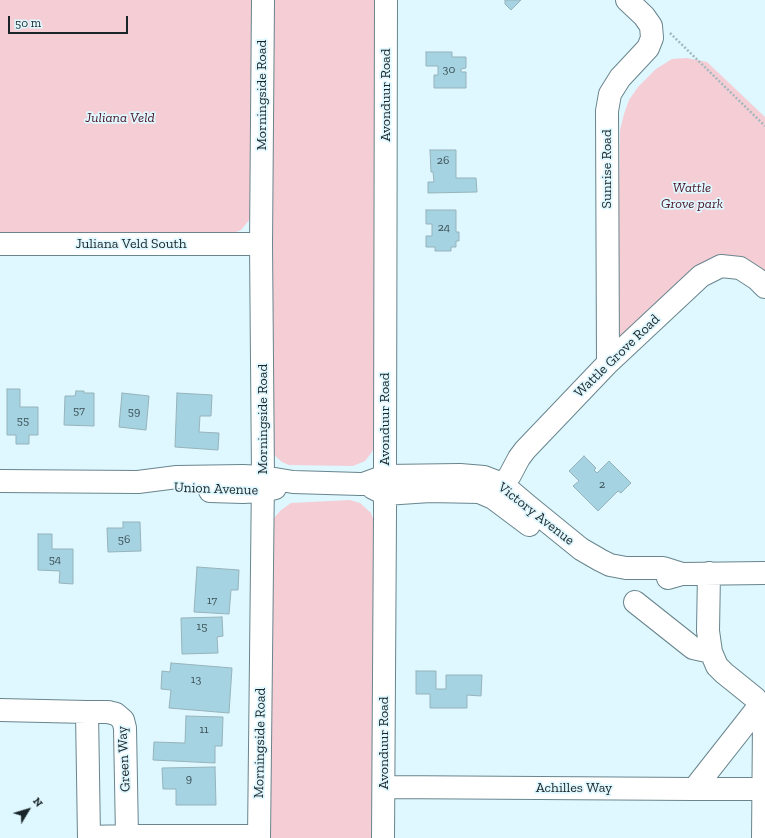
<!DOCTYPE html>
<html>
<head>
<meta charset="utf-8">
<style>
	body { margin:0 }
	#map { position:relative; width:765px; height:838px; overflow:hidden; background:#dff7fe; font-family:"Zilla Slab",serif }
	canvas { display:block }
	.north { position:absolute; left:8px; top:790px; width:40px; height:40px; -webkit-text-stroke:3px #dff7fe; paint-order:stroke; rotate:52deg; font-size:11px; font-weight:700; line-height:16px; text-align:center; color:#192528 }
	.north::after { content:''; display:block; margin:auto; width:14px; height:18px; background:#192528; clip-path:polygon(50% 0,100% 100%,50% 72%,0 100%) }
	.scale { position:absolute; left:8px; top:16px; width:120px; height:18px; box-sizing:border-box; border:2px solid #192528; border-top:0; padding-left:5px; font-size:12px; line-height:14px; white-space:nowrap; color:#192528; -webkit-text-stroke:3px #dff7fe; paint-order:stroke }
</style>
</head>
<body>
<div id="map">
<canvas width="765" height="838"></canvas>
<div class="north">N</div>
<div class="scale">50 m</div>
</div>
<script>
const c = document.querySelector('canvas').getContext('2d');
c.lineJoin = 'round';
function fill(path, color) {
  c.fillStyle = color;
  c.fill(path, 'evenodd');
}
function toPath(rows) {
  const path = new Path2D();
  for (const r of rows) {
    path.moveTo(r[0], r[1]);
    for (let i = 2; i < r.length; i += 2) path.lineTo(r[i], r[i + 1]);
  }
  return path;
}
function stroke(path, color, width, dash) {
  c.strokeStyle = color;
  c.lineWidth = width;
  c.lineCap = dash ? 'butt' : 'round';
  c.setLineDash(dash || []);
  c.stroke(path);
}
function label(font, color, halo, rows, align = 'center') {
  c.font = font + ' "Zilla Slab",serif';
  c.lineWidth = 3.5;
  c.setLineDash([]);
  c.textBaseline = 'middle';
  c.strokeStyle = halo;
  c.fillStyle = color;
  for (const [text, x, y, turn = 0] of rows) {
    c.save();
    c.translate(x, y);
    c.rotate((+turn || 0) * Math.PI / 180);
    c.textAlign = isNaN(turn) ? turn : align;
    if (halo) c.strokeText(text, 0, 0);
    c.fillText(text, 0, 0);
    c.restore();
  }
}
const green = toPath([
	[0,0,254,0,250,219,241,230,227,236,0,237],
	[271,0,379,0,377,440,372,452,365,461,353,466,289,465,282,462,273,454,269,442],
	[687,58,707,62,765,117,765,276,731,261,623,339,619,335,617,330,620,130,624,114,629,100,638,87,656,69,672,59],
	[350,500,360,503,371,513,376,527,378,838,268,838,269,532,274,518,281,510,291,503]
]);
const building = toPath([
	[505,0,521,0,511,10,505,4,505,0],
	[426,52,452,52,452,57,466,57,466,68,461,69,461,72,466,72,466,88,434,88,434,75,438,75,438,66,426,66,426,52],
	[430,150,456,150,456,178,476,178,477,192,428,193,428,182,434,182,433,172,431,172,430,150],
	[426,210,456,210,456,232,459,232,459,241,456,241,456,247,451,247,451,251,435,251,435,247,426,247,426,236,432,236,432,224,426,224,426,210],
	[7,389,20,389,20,407,38,407,38,435,29,435,29,444,16,444,16,435,7,435,7,389],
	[76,391,84,391,84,393,94,393,94,426,64,425,65,396,75,396,76,391],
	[122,393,149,396,146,430,119,427,122,393],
	[177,393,212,395,211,416,200,416,199,432,219,433,218,450,175,447,177,393],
	[584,456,596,468,594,470,597,473,609,461,631,483,621,493,618,491,598,511,573,486,579,481,569,471,584,456],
	[123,522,140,522,141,551,108,552,107,528,123,528,123,522],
	[38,534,52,534,52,549,73,549,73,584,59,583,60,571,38,570,38,534],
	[197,567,239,570,238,590,231,590,229,614,194,612,197,567],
	[222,617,223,636,217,637,218,653,182,654,181,618,222,617],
	[171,663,232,668,229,713,169,708,171,690,161,689,162,671,170,672,171,663],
	[416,671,436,671,436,689,446,689,446,675,482,675,481,696,467,695,467,708,430,708,430,694,416,694,416,671],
	[186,716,223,717,222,746,215,746,215,763,153,760,154,742,185,743,186,716],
	[215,767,216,805,176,805,176,789,163,789,162,768,215,767]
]);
const path = toPath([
	[670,33,765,126]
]);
const minor = toPath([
	[0,244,261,244],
	[608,363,607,111,610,94,620,78,648,48,652,38,651,26,644,16,627,0],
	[0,481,138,482,177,477,243,476,263,477,293,482,360,484,363,484,385,476,460,475,484,477,502,484,528,506,581,549,600,560,610,565,626,568,663,568,682,574],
	[373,488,385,494,430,491,479,492,493,498,529,525],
	[210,491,243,492,263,491,275,488],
	[494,497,510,475,519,458,525,450,608,363,701,276,721,266,740,268,757,279,765,287],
	[709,573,708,631,711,652,717,666,724,673,755,698,760,705,763,714,764,722,763,838],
	[668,578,682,574,765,573],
	[635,602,693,648,711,652],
	[0,710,87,712,89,838],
	[87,712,108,712,116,714,123,720,125,728,127,836],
	[384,787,694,789,765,789],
	[694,789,760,705,765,709],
	[89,837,127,836,259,836],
	[259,838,263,477,261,244,263,0],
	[383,838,385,515,385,459,386,0]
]);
const numberNames = [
	["30",449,70],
	["26",443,161],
	["24",444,228],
	["57",79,411],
	["59",134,412],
	["55",23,421],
	["2",602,485],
	["56",124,540],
	["54",55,560],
	["17",212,601],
	["15",202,627],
	["13",196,680],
	["11",204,730],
	["9",189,779]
];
const streetNames = [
	["Morningside Road",262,95,-90],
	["Avonduur Road",386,95,-90],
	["Sunrise Road",607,169,-90],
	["Juliana Veld South",131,244],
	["Wattle Grove Road",617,356,-44],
	["Morningside Road",263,419,-90],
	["Avonduur Road",385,419,-90],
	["Union Avenue",216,489,2],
	["Victory Avenue",536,514,38],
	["Morningside Road",260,743,-89],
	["Avonduur Road",384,743,-90],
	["Green Way",124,759,-93],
	["Achilles Way",574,788]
];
const parkNames = [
	["Juliana Veld",120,118],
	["Wattle",692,188],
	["Grove park",692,204]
];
fill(green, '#f4cdd5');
fill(building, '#a5d3e1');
stroke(building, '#96b3bb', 1);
stroke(minor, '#69858d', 24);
stroke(path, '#a3b8bd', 2.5, [2, 2]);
stroke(minor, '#fff', 22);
label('12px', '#3c5056', null, numberNames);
label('14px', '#192528', '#dff7fe', streetNames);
label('italic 14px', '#4b1626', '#dff7fe', parkNames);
</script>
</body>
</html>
